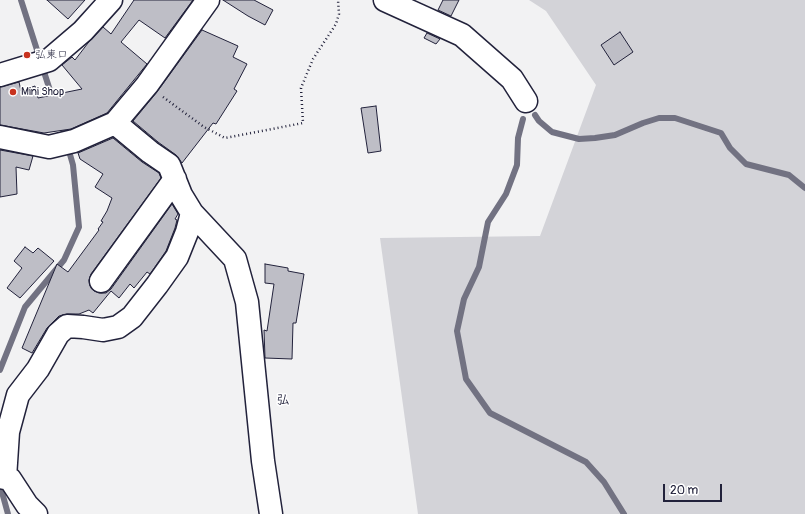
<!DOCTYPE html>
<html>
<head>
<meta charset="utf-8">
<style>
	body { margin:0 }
	#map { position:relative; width:805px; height:514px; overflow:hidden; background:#f2f2f3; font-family:Pangolin,sans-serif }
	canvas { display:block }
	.scale { position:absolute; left:663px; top:484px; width:59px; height:18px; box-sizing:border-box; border:2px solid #22223b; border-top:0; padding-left:5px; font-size:12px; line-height:14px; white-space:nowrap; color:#22223b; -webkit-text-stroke:3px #fff; paint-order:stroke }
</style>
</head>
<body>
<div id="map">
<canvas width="805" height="514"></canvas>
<div class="scale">20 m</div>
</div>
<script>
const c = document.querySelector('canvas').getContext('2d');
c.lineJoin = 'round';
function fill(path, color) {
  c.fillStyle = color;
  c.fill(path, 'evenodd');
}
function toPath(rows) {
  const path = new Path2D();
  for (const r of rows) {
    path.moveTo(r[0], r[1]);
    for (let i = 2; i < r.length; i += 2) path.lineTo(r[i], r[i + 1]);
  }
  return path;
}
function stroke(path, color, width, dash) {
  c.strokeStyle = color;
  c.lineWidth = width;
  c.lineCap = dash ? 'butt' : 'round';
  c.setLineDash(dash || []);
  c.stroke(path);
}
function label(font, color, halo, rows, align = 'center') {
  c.font = font + ' Pangolin,"Klee One",sans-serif';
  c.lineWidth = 3;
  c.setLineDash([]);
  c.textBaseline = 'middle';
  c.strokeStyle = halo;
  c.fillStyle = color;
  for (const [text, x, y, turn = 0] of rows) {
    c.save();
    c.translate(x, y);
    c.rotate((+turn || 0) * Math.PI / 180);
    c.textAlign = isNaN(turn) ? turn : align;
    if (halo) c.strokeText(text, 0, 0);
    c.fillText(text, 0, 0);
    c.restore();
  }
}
const green = toPath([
	[529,0,805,0,805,514,418,514,380,238,540,236,596,85,546,11]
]);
const stream = toPath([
	[21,0,54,103],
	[535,115,539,121,552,132,579,139,595,138,615,135,643,123,659,118,675,118,721,133,730,148,746,164,789,175,805,188],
	[523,119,518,138,517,165,506,194,488,222,479,267,464,299,457,331,466,379,490,413,586,462,604,482,624,514],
	[0,370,25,307,64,260,79,227,73,165,61,123],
	[0,485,8,514]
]);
const building = toPath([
	[47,0,85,0,68,19,47,0],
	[134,0,193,0,165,38,139,20,121,42,147,64,107,113,71,129,44,133,0,125,0,87,19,82,21,91,35,86,38,98,82,89,62,65,72,57,75,60,88,43,103,27,111,34,134,0],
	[223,0,254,0,273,10,265,25,248,16,223,0],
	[443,0,459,0,451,16,438,10,443,0],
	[202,30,238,46,233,57,247,64,234,89,237,91,216,124,213,123,182,163,176,155,158,142,133,121,157,92,202,30],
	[620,32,633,52,614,65,601,45,620,32],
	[427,33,440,39,436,44,424,38,427,33],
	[376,106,381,151,368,153,361,108,376,106],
	[113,138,142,162,159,173,161,178,91,274,89,280,90,286,94,291,99,293,106,293,111,289,172,204,178,214,175,219,177,220,175,228,166,251,150,274,147,272,134,288,130,284,119,298,111,291,93,313,89,310,79,314,67,314,59,316,47,328,32,353,22,348,57,264,68,272,99,230,98,229,103,222,101,221,107,211,112,198,95,187,103,174,80,159,78,153,113,138],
	[0,150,33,156,29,170,16,167,17,194,0,197,0,150],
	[25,247,33,253,38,248,54,261,20,298,7,288,22,268,14,261,25,247],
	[265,264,288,268,288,271,304,274,296,323,293,323,292,359,265,358,264,330,267,331,274,284,265,283,265,264]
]);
const path = toPath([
	[163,97,204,127,225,138,303,123,301,88,313,59,336,24,339,14,338,0]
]);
const minor = toPath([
	[385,0,462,35,512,79,526,101],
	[115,123,147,85,208,0],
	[0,137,49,147,74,141,115,123,150,152,169,165,181,195,192,213,235,259,247,302,263,461,271,514],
	[101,281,175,179],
	[0,477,10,479,27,505,36,514],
	[5,478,8,432,18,395,38,369,58,334,67,326,83,327,103,330,118,327,132,317,157,285,177,257,187,232,192,213]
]);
const major = toPath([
	[0,75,49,60,83,31,111,0]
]);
const markers = [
	[27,55,4,"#c8321e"],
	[13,92,4,"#c8321e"]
];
const poiNames = [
	["弘東口",35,55],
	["Mini Shop",21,92]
];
const quarterNames = [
	["弘",283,401]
];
fill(green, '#d3d3d8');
stroke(stream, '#727282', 6);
fill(building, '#bebec6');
stroke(building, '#22223b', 1);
stroke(minor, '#22223b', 25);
stroke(major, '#22223b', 25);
stroke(path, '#22223b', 2.5, [1, 3]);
stroke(minor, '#fff', 22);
stroke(major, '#fff', 22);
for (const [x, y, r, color] of markers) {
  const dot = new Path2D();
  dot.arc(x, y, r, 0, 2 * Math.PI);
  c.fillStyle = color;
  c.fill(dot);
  stroke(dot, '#fff', 1.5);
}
label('11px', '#22223b', '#fff', poiNames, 'left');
label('bold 13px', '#22223b', '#fff', quarterNames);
</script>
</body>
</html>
